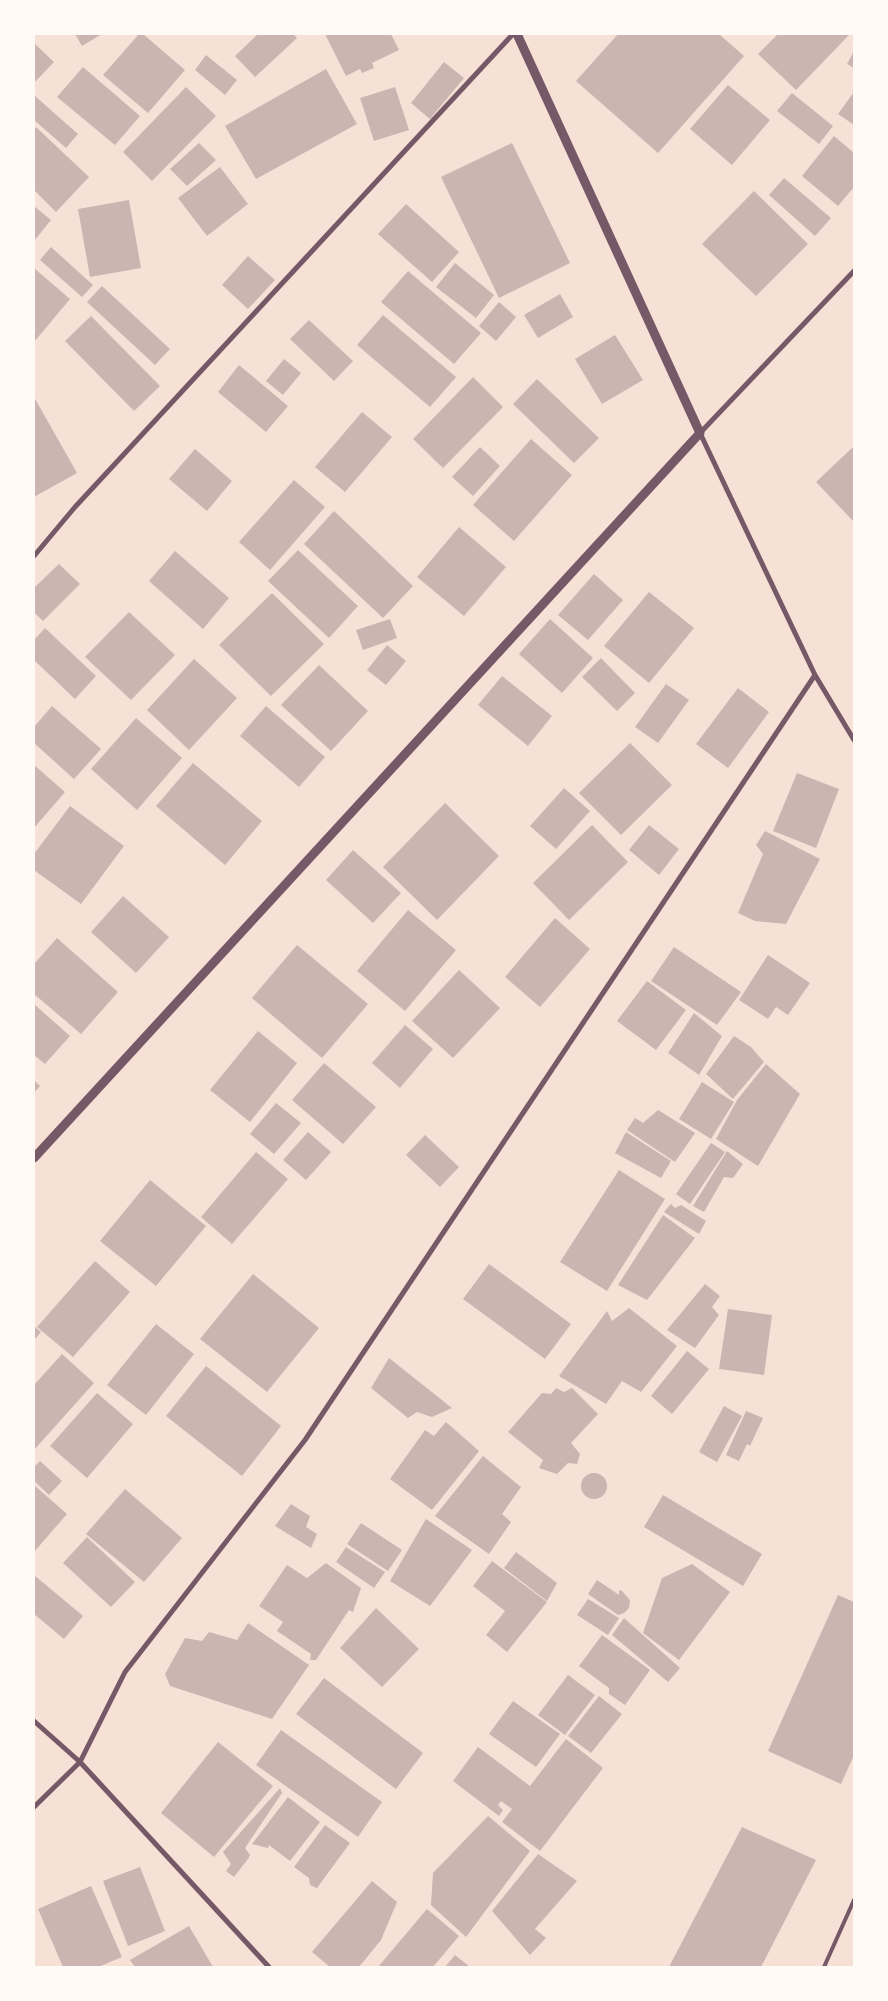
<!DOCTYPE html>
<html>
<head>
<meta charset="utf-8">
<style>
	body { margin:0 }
	#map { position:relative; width:888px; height:2001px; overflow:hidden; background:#f7e1d7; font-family:Roboto,sans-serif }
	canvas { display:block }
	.frame { position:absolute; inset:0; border:35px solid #fffaf5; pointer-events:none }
</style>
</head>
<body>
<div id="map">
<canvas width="888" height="2001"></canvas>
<div class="frame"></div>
</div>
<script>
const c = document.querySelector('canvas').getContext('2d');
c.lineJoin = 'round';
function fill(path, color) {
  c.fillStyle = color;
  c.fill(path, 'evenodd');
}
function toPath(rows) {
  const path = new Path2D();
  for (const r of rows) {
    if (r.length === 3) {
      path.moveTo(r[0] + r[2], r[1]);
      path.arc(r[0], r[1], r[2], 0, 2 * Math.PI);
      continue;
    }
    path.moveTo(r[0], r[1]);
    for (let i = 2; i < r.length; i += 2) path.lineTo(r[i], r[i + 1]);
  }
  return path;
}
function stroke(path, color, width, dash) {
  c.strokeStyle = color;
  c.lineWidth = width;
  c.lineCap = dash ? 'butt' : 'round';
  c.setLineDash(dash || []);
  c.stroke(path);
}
const building = toPath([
	[75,34,102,34,82,46],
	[139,34,143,34,185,70,148,113,103,75],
	[258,34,293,34,297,38,255,77,235,56],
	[325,34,391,34,399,50,372,63,374,68,362,73,360,69,346,76],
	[618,34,719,34,744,56,658,153,576,81],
	[778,34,850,34,796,90,758,54],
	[34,43,54,62,34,83],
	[854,51,854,68,847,64],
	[206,55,237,80,225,95,195,70],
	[444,62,464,78,430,119,411,103],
	[83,67,140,116,115,145,57,97],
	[326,69,357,124,256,179,225,126],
	[728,85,770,120,732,165,690,129],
	[186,87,216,116,152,181,123,152],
	[395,87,409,130,374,141,360,98],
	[854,92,854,125,838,114],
	[792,93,833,126,819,144,777,111],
	[35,96,78,134,66,148,34,120],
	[36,127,89,177,56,212,34,190,34,130],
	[834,136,854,153,854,187,838,206,802,176],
	[199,143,216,160,187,186,170,169],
	[512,143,570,263,499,298,441,177],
	[220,167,248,204,207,236,178,198],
	[784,178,831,218,815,236,769,195],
	[754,191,808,244,756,296,702,244],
	[129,200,141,268,90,277,78,209],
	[406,204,459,252,432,282,378,234],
	[34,206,51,220,34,241],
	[51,247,93,285,82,297,40,260],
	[248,256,275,280,248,309,222,285],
	[455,263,494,295,476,318,436,287],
	[34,268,70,299,34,342],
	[408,271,481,333,454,364,381,302],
	[102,286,170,349,155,365,87,302],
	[560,294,573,317,538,338,524,315],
	[499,302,516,317,496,341,479,326],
	[383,315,456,377,430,407,357,345],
	[91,316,160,386,134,411,65,341],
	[309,320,353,361,334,381,290,339],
	[615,335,643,380,602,404,575,359],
	[284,359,301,373,283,395,266,381],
	[239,365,288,406,266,432,218,392],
	[473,377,503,407,443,468,413,439],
	[537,379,599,438,574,463,513,404],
	[34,397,77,473,34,497],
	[362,412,392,437,345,492,315,467],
	[531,439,572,475,514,541,473,505],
	[480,447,500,466,473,496,452,477],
	[853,447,854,449,854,522,816,482],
	[195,449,232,481,207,511,169,479],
	[294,480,325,507,270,570,239,542],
	[334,511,413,586,383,618,304,544],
	[459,527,506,567,464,616,417,577],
	[298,550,358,606,329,638,268,581],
	[175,551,229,598,203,629,149,581],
	[59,564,80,584,43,621,34,612,34,588],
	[594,574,623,600,588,640,558,615],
	[649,592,694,628,649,683,604,646],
	[272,593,324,644,271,696,219,645],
	[129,612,175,655,131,700,85,657],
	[390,619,397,638,363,650,356,630],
	[550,619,593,658,562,693,519,654],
	[45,628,96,676,75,699,34,660,34,640],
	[387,645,406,661,386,685,367,670],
	[601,658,635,693,617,711,582,677],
	[194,659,237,698,189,750,147,710],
	[319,665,368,711,331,751,281,705],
	[502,676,552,716,528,746,478,705],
	[666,684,689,700,658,743,635,727],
	[738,688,769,712,728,768,696,744],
	[52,706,101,749,74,779,34,743,34,727],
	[266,706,325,757,299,787,240,736],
	[136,718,182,758,137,810,91,769],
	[630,743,672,785,621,835,579,793],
	[193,763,262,821,225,865,156,806],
	[34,765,65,792,34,828],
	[797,773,839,789,816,848,773,831],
	[564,788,590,811,556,849,530,826],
	[445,803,499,856,437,920,383,867],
	[70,806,124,846,81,904,34,870,34,854],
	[592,825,628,862,569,920,533,883],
	[649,825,679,849,659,875,629,850],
	[765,831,820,859,786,924,755,921,738,913,763,854,756,845],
	[353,850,401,893,373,923,326,880],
	[123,896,169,937,136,973,91,932],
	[408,910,456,950,405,1011,357,971],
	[555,918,590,949,540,1007,505,977],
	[57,938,118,992,81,1034,34,994,34,964],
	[297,945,368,1004,322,1058,252,998],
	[674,947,741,992,717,1025,651,981],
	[768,955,810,983,788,1015,776,1007,768,1019,739,1000],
	[459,970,500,1008,453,1058,412,1021],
	[647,981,686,1010,656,1050,617,1021],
	[34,1004,70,1036,45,1064,34,1055],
	[694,1013,722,1036,699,1075,668,1053],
	[405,1025,433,1049,400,1088,372,1063],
	[258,1031,297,1063,250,1122,210,1090],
	[734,1036,751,1047,764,1062,733,1099,706,1074],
	[324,1063,376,1107,343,1144,292,1100],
	[766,1064,800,1094,758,1166,716,1139,737,1100],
	[34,1080,40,1086,34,1093],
	[702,1082,734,1102,711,1139,679,1119],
	[276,1103,301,1123,274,1154,250,1134],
	[658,1110,695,1133,675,1162,627,1130,635,1118,643,1123],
	[308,1132,331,1152,306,1180,283,1160],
	[626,1132,671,1161,661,1178,615,1153],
	[425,1135,459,1167,440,1187,406,1155],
	[711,1143,725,1152,690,1204,676,1194],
	[727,1151,743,1164,733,1178,724,1177,704,1212,693,1206],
	[256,1152,288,1179,232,1244,201,1217],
	[619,1170,665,1199,607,1291,560,1262],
	[150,1180,206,1226,156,1286,100,1241],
	[671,1204,675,1208,681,1205,706,1221,699,1234,664,1212],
	[663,1215,695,1238,647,1300,618,1285],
	[95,1261,130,1292,73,1357,37,1327],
	[489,1264,571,1324,545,1359,463,1299],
	[253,1274,319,1328,267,1392,200,1339],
	[705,1284,720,1296,712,1307,719,1315,695,1348,667,1330],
	[629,1308,677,1346,641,1392,622,1381,606,1404,559,1376,607,1311,612,1321],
	[728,1309,772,1315,764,1375,719,1369],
	[156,1324,194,1354,146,1415,107,1385],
	[34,1326,41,1332,34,1340],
	[687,1351,709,1369,672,1414,651,1396],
	[62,1354,94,1383,34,1450,34,1385],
	[389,1358,452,1408,432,1417,417,1412,408,1418,371,1388],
	[206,1366,281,1426,242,1476,166,1416],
	[556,1388,564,1392,572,1388,598,1414,571,1443,580,1454,577,1464,568,1463,557,1474,539,1468,543,1460,508,1432,542,1393,551,1394],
	[97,1393,133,1424,87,1478,50,1446],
	[724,1406,742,1416,717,1462,699,1452],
	[746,1411,763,1418,750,1446,747,1444,739,1461,726,1455],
	[446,1422,479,1451,432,1510,390,1479,425,1430,434,1436],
	[483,1456,521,1487,502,1514,511,1522,489,1554,435,1516],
	[40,1461,62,1481,49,1495,34,1481,34,1467],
	[594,1486,13],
	[34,1485,67,1514,34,1552],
	[125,1489,182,1538,144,1582,86,1534],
	[663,1495,762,1554,743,1586,644,1527],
	[291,1504,310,1516,306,1527,317,1534,311,1548,275,1526],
	[426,1519,472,1550,430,1606,390,1581],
	[361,1523,402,1550,388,1571,347,1544],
	[87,1537,135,1582,111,1607,63,1563],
	[346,1547,385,1572,374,1588,336,1562],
	[516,1552,557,1583,547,1601,504,1568],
	[492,1561,547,1602,507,1652,486,1635,505,1611,473,1586],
	[326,1563,361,1588,353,1612,349,1610,316,1660,310,1660,311,1654,277,1631,283,1622,259,1606,287,1565,307,1578],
	[692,1564,730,1592,679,1660,643,1633,662,1578],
	[34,1575,83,1616,64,1639,34,1614],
	[597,1580,619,1595,619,1590,622,1591,630,1600,629,1608,624,1613,618,1615,588,1594],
	[838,1595,854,1602,854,1755,841,1784,768,1751],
	[588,1599,619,1618,608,1635,577,1615],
	[376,1608,419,1649,382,1687,340,1648],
	[624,1618,680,1668,668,1682,612,1635],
	[248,1623,309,1665,272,1719,170,1686,165,1674,185,1638,202,1641,209,1632,237,1640],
	[602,1635,650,1670,625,1705,609,1694,609,1688,579,1666],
	[568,1675,595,1695,565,1735,538,1715],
	[324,1678,423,1753,396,1789,296,1714],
	[599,1696,622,1714,591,1753,568,1736],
	[513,1701,560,1734,536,1767,489,1734],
	[281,1730,382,1802,358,1837,256,1765],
	[566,1739,603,1768,540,1851,502,1822,512,1809,501,1801,498,1805,503,1810,499,1816,453,1781,478,1747,530,1786],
	[218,1742,273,1786,214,1857,161,1813],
	[280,1788,282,1793,245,1848,250,1855,248,1859,234,1877,226,1871,231,1864,223,1852],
	[288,1797,320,1822,290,1861,269,1845,268,1848,252,1844],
	[488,1816,530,1851,466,1937,431,1905,433,1873],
	[325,1825,350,1843,317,1888,310,1885,309,1878,294,1867],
	[742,1827,816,1860,761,1967,669,1967],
	[538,1854,577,1881,535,1929,546,1938,530,1955,492,1911],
	[140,1867,165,1931,128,1946,103,1881],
	[372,1881,397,1902,381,1940,359,1967,330,1967,312,1952],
	[91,1886,122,1957,98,1967,63,1967,38,1909],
	[427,1909,459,1936,433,1967,378,1967],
	[189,1926,213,1967,135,1967,130,1960],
	[455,1955,470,1967,445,1967]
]);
const service = toPath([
	[824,1967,854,1900]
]);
const minor = toPath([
	[854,271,700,433,815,675,854,740],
	[34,556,75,507,513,34],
	[34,1721,80,1762,269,1967],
	[34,1807,80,1762,125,1672,305,1440,815,675]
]);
const tertiary = toPath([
	[34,1158,700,433,517,34]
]);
fill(building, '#ccb4b1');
stroke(service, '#755966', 4);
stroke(minor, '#755966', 5);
stroke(tertiary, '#755966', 9);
</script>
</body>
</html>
